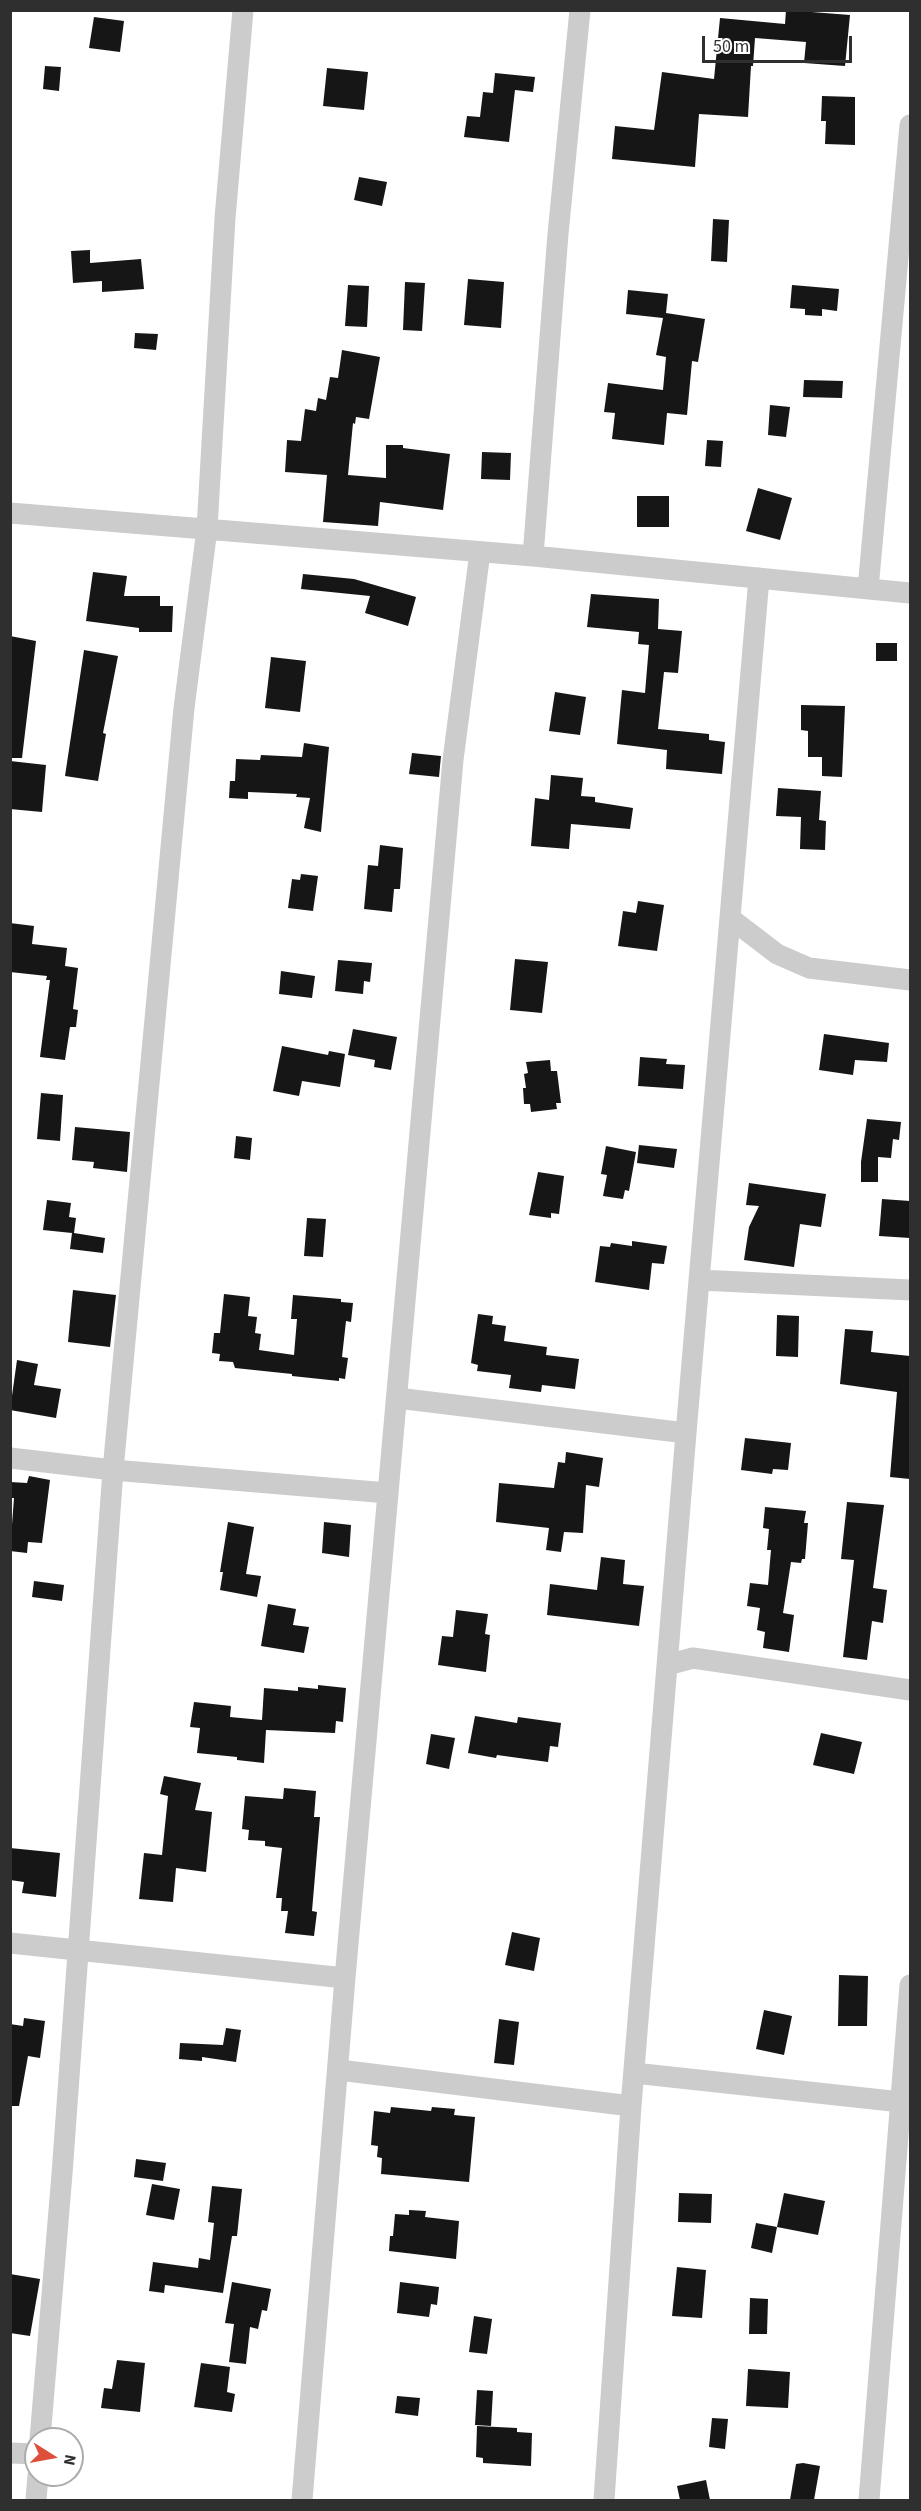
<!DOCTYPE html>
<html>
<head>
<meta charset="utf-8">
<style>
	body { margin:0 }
	#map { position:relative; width:921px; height:2511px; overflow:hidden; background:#fff; font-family:"Source Sans 3",sans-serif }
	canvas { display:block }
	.frame { position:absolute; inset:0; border:12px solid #2f2f2f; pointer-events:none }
	.north { position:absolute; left:24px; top:2427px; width:60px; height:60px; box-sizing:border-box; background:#fff; border:2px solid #acacac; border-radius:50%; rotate:101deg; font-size:16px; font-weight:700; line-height:24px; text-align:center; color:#2f2f2f }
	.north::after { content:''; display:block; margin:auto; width:21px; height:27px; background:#dd4e3b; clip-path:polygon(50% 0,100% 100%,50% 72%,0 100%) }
	.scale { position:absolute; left:702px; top:36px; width:150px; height:27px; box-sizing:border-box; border:3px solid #2f2f2f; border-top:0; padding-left:8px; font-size:18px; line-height:21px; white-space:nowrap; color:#2f2f2f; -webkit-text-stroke:4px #fff; paint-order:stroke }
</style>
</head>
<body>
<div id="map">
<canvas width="921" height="2511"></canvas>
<div class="frame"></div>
<div class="north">N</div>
<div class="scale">50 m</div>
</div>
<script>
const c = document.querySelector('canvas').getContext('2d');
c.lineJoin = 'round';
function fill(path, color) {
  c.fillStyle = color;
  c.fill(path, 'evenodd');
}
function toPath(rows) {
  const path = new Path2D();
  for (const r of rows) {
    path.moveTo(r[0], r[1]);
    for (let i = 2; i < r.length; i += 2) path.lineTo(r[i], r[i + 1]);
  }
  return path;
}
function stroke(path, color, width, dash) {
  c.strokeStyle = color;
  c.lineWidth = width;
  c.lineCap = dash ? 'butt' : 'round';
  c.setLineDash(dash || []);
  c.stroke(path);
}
const building = toPath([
	[786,10,850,15,845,66,804,63,806,42,755,38,753,66,751,66,748,117,699,114,695,167,612,159,615,126,654,130,662,72,714,79,720,18,785,24],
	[94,17,124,21,120,52,89,48],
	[45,66,61,67,59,91,43,89],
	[327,68,368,72,364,110,323,106],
	[495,73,535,77,533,92,515,90,509,142,464,137,467,116,480,117,483,92,493,93],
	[822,96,855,97,855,145,825,144,826,121,821,121],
	[359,177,387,182,382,206,354,200],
	[713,219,729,220,727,262,711,261],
	[90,250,90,263,141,259,144,289,102,292,102,281,73,283,71,251],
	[468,279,504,282,501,328,464,325],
	[405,282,425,283,422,331,403,330],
	[348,285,369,286,367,327,345,326],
	[792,285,839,289,837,311,822,309,822,316,805,315,805,309,790,308],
	[628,290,668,294,666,313,705,319,698,362,692,361,687,415,667,413,664,445,612,439,615,413,604,412,608,383,663,390,666,357,656,355,663,318,626,314],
	[135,333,158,334,156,350,134,348],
	[342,350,380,357,369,419,356,417,355,424,353,423,348,475,386,478,386,445,403,445,403,448,450,454,443,510,380,502,378,526,323,522,327,475,285,472,287,440,301,441,305,409,316,411,318,398,326,400,330,377,338,378],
	[804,380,843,381,842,398,803,397],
	[770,405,790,407,786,437,768,435],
	[707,440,723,441,721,467,705,466],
	[482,452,511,453,510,480,481,479],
	[758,488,792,498,780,540,746,531],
	[637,496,669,496,669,527,637,527],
	[93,572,127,576,124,596,160,596,160,606,173,606,172,632,139,632,139,628,86,621],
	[303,574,354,579,416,597,408,626,365,613,370,596,301,589],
	[591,594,659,599,658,629,682,631,678,673,664,672,658,729,709,734,709,740,725,742,722,774,666,769,667,750,617,744,622,690,645,693,649,645,638,644,639,632,587,627],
	[10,636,36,641,22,758,10,758],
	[876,643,897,643,897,661,876,661],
	[84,650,118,656,103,733,106,734,98,781,65,776],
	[271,657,306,661,300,712,265,708],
	[555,692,586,697,580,735,549,731],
	[801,705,845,706,842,777,822,776,822,757,808,757,808,731,801,730],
	[304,743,329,747,321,832,304,828,310,798,296,797,297,794,248,792,248,799,229,798,230,781,235,781,236,759,260,760,261,755,302,757],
	[412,753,441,756,439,777,409,774],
	[10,761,46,765,42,812,10,809],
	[551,775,583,778,581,796,595,797,595,802,633,808,630,829,571,824,569,849,531,846,535,798,549,800],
	[778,788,821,791,819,820,826,821,825,850,800,849,801,817,776,816],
	[380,845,403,848,400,889,394,889,392,912,364,909,368,865,378,866],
	[301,874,318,876,313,911,288,908,292,879,300,880],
	[638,901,664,905,657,951,618,946,623,911,636,913],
	[10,923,34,926,32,944,67,948,65,966,78,968,73,1009,78,1010,76,1027,70,1027,65,1060,40,1057,50,980,46,980,47,976,10,972],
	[515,959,548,962,542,1013,510,1010],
	[338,960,372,963,370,982,364,981,363,994,335,991],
	[281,971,315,976,312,998,279,994],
	[353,1029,397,1037,391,1070,374,1067,375,1060,348,1055],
	[824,1034,889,1043,887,1062,855,1060,853,1075,819,1070],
	[282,1046,328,1055,329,1051,345,1054,340,1087,302,1081,299,1096,273,1091],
	[640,1057,667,1059,666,1064,685,1065,683,1089,638,1086],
	[550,1060,551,1071,557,1071,561,1103,556,1103,557,1109,531,1112,530,1104,524,1104,523,1088,526,1088,524,1074,528,1073,526,1062],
	[41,1093,63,1095,60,1141,37,1139],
	[867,1119,901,1122,899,1140,893,1139,891,1158,878,1157,878,1182,861,1182,861,1162],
	[75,1127,130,1132,127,1172,93,1168,94,1162,72,1160],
	[236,1136,252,1138,250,1160,234,1158],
	[639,1145,677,1149,674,1168,637,1163],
	[606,1146,636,1152,629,1191,625,1190,623,1199,603,1196,607,1175,601,1174],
	[538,1172,564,1176,559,1214,551,1213,551,1218,529,1215],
	[749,1183,826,1194,821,1227,800,1224,794,1267,744,1260,749,1227,759,1206,746,1205],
	[882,1199,910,1201,910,1238,879,1236],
	[47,1200,71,1203,69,1217,76,1218,74,1233,105,1238,103,1253,70,1249,72,1233,43,1230],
	[307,1218,326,1219,323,1257,304,1256],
	[632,1241,667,1246,664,1264,652,1263,649,1290,595,1282,600,1246,610,1247,611,1243,632,1246],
	[73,1290,116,1295,110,1347,68,1342],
	[224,1294,250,1297,248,1316,257,1317,255,1333,261,1334,259,1350,294,1355,297,1319,291,1319,293,1295,341,1299,341,1302,353,1303,351,1322,346,1321,342,1357,348,1358,345,1379,339,1378,339,1381,292,1376,292,1374,235,1368,233,1362,219,1361,220,1354,212,1353,214,1333,220,1333],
	[478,1314,493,1316,492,1324,506,1326,504,1341,547,1347,546,1355,579,1359,575,1389,542,1385,541,1392,509,1388,511,1375,477,1371,478,1365,471,1363],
	[777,1315,799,1316,798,1357,776,1356],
	[845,1329,873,1331,871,1352,910,1356,910,1479,890,1477,897,1392,840,1384],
	[17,1360,38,1364,34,1385,61,1389,56,1418,10,1410],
	[745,1438,791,1443,788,1470,773,1469,772,1474,741,1470],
	[566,1452,603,1458,599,1487,586,1485,583,1533,564,1532,561,1552,546,1550,549,1528,496,1522,499,1483,554,1488,558,1462,565,1463],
	[29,1476,50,1480,42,1543,28,1542,27,1553,10,1551,14,1498,10,1498,10,1482,27,1483],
	[847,1502,884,1505,873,1588,887,1590,883,1623,872,1621,867,1660,843,1657,854,1560,841,1559],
	[765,1507,806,1511,804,1523,808,1523,805,1559,802,1559,801,1563,791,1562,783,1613,794,1615,789,1652,763,1648,765,1632,757,1630,760,1608,747,1606,750,1583,768,1585,771,1550,767,1550,769,1529,763,1528],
	[228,1522,254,1527,246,1574,261,1576,257,1597,220,1590,223,1572,220,1572],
	[324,1522,351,1525,349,1557,322,1553],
	[601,1557,625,1560,623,1584,644,1586,639,1626,547,1615,550,1584,597,1590],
	[34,1581,64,1585,62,1601,32,1597],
	[268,1604,296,1609,293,1625,309,1627,304,1653,261,1646],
	[456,1610,488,1614,485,1634,490,1635,486,1672,438,1665,442,1636,453,1637],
	[318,1685,346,1688,343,1722,336,1721,335,1733,266,1730,264,1763,237,1760,237,1757,197,1753,200,1728,190,1727,194,1702,231,1706,230,1717,262,1720,264,1688,298,1691,298,1687,318,1689],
	[475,1716,517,1723,518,1717,561,1723,558,1747,550,1746,548,1762,497,1755,496,1758,468,1753],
	[821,1733,862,1742,854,1774,813,1765],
	[431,1734,455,1738,449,1769,426,1764],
	[164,1776,201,1783,195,1810,212,1812,206,1872,176,1868,173,1902,139,1899,144,1853,162,1855,168,1796,160,1794],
	[284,1788,316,1791,314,1817,320,1817,312,1911,317,1912,314,1936,285,1933,288,1911,281,1911,282,1898,276,1898,282,1848,265,1846,265,1841,248,1840,249,1830,242,1829,245,1796,283,1799],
	[10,1848,60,1853,56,1897,22,1893,24,1882,10,1880],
	[512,1932,540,1938,534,1971,505,1965],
	[839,1975,868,1976,867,2026,838,2026],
	[764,2010,792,2016,784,2055,756,2049],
	[24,2018,45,2021,40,2058,28,2056,19,2106,10,2106,10,2024,23,2026],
	[499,2019,519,2022,514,2065,494,2063],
	[226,2028,241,2030,236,2062,202,2057,202,2061,179,2059,180,2043,223,2045],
	[391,2107,431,2111,432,2107,455,2109,454,2115,475,2117,469,2182,381,2174,382,2158,377,2157,378,2146,371,2145,374,2111,390,2113],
	[136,2159,166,2163,163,2181,134,2177],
	[152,2184,180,2189,174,2220,146,2215],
	[212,2186,242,2189,237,2236,232,2236,223,2293,165,2285,164,2293,149,2291,153,2262,198,2268,199,2258,210,2260,214,2223,208,2222],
	[679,2193,712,2194,711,2223,678,2222],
	[784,2193,825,2201,818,2235,777,2227],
	[409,2210,426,2211,425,2217,459,2221,456,2259,389,2251,390,2236,393,2236,395,2214,409,2215],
	[756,2223,777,2227,772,2253,751,2248],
	[677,2267,706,2270,702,2318,672,2316],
	[10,2274,40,2279,30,2336,10,2333],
	[232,2282,271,2289,267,2311,262,2310,258,2329,250,2327,246,2364,229,2362,234,2324,225,2323],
	[400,2282,439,2287,437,2305,431,2304,429,2317,397,2313],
	[750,2298,768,2299,767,2334,749,2334],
	[474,2316,492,2319,487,2354,469,2352],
	[117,2360,145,2363,140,2412,101,2408,104,2388,112,2389],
	[201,2363,230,2367,227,2392,235,2394,232,2412,194,2407],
	[748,2369,790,2372,788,2408,746,2406],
	[477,2390,493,2391,491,2426,475,2425],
	[397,2396,420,2398,418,2416,395,2413],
	[712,2418,728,2419,725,2449,709,2447],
	[477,2426,517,2428,517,2432,532,2433,531,2466,483,2463,483,2458,476,2457],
	[803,2463,820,2466,814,2500,790,2500,796,2464],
	[706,2480,710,2500,680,2500,677,2486]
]);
const minor = toPath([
	[10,513,533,556,910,593],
	[533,556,558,234,580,10],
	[868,589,910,125],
	[730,918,777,954,809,968,910,980],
	[699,1280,910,1290],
	[397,1398,686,1433],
	[10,1458,113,1470,388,1493],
	[667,1665,693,1658,910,1690],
	[10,1943,345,1978],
	[339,2070,631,2106],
	[634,2073,910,2103],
	[40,2439,62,2174,113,1470,184,708,207,529,225,218,243,10],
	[10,2453,36,2454],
	[36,2500,38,2475],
	[302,2500,345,1978,453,760,480,552],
	[604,2500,631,2106,686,1433,759,578],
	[869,2500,910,1985]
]);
fill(building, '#161616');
stroke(minor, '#ccc', 21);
</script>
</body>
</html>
